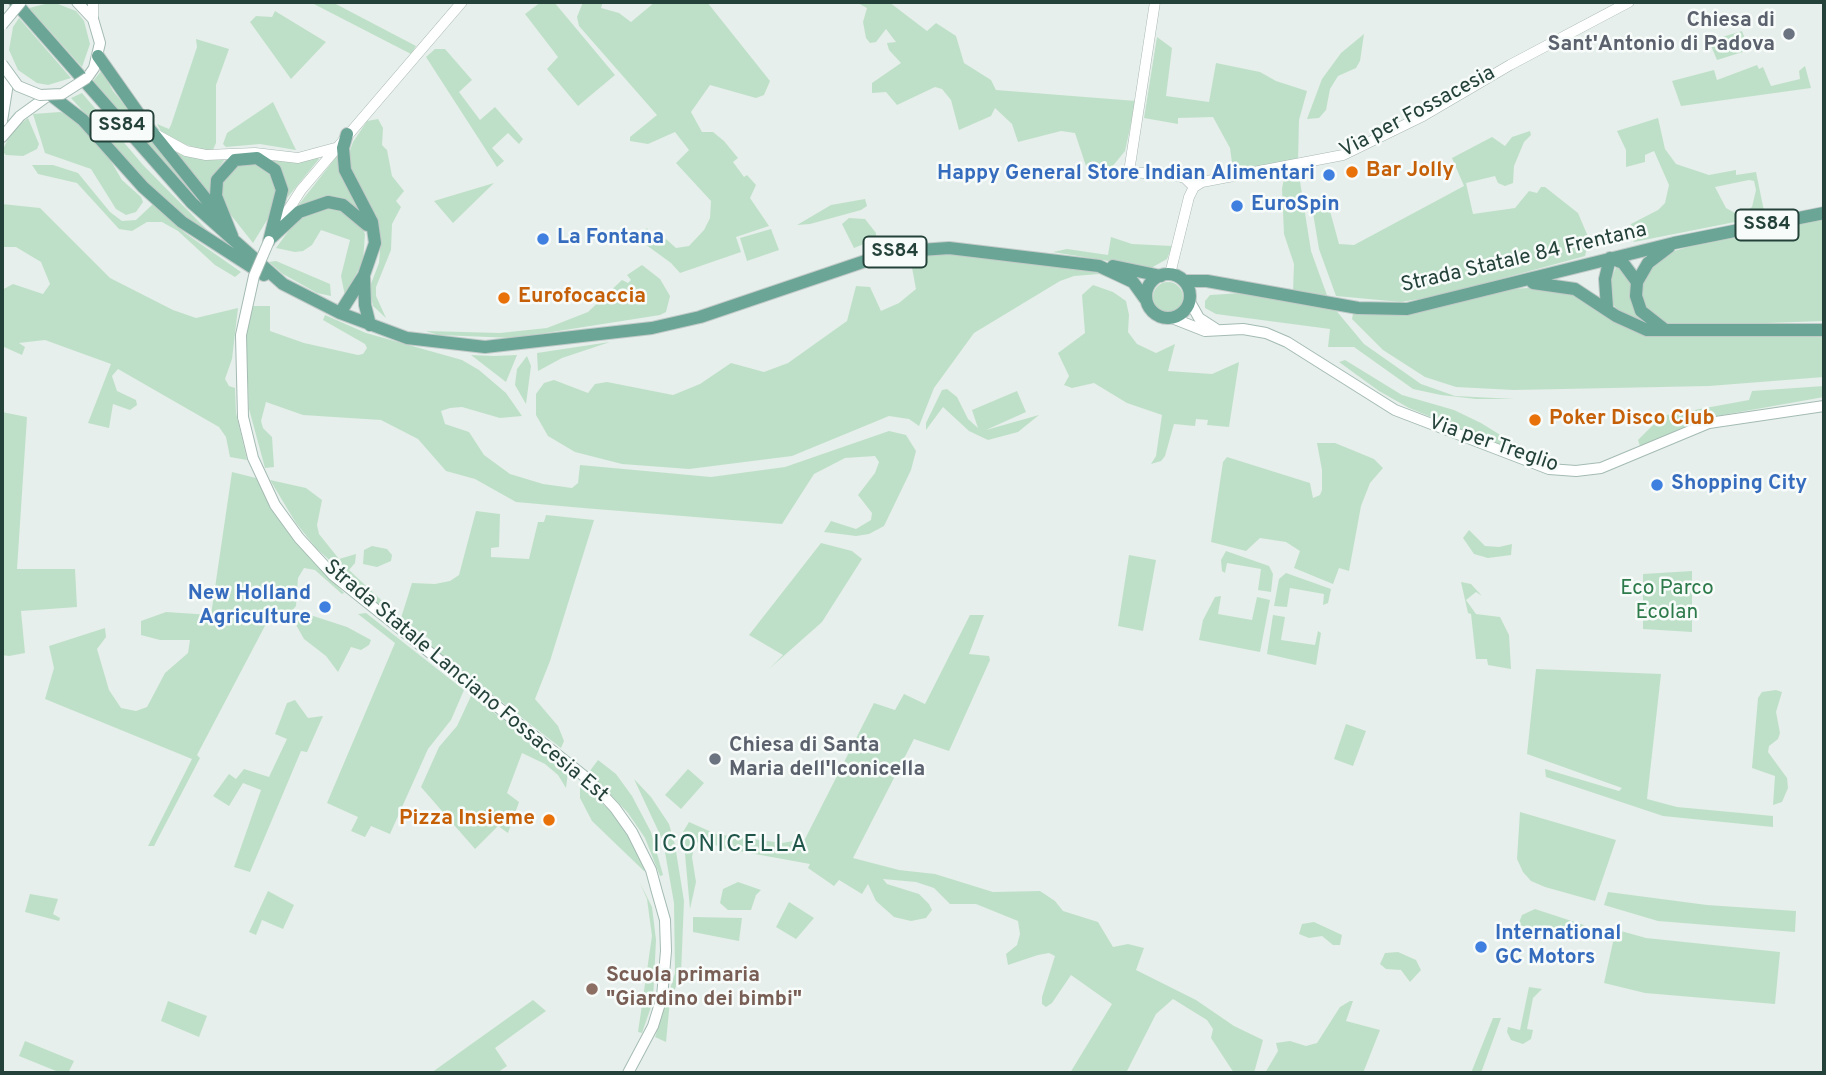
<!DOCTYPE html>
<html>
<head>
<meta charset="utf-8">
<style>
	body { margin:0 }
	#map { position:relative; width:1826px; height:1075px; overflow:hidden; background:#e6efeb; font-family:Overpass,sans-serif }
	canvas { display:block }
	.frame { position:absolute; inset:0; border:4px solid #24423a; pointer-events:none }
</style>
</head>
<body>
<div id="map">
<canvas width="1826" height="1075"></canvas>
<div class="frame"></div>
</div>
<script>
const c = document.querySelector('canvas').getContext('2d');
c.lineJoin = 'round';
function fill(path, color) {
  c.fillStyle = color;
  c.fill(path, 'evenodd');
}
function toPath(rows) {
  const path = new Path2D();
  for (const r of rows) {
    if (r.length === 3) {
      path.moveTo(r[0] + r[2], r[1]);
      path.arc(r[0], r[1], r[2], 0, 2 * Math.PI);
      continue;
    }
    path.moveTo(r[0], r[1]);
    for (let i = 2; i < r.length; i += 2) path.lineTo(r[i], r[i + 1]);
  }
  return path;
}
function stroke(path, color, width, dash) {
  c.strokeStyle = color;
  c.lineWidth = width;
  c.lineCap = dash ? 'butt' : 'round';
  c.setLineDash(dash || []);
  c.stroke(path);
}
function label(font, color, halo, rows, align = 'center') {
  c.font = font + ' Overpass,sans-serif';
  c.lineWidth = 5;
  c.setLineDash([]);
  c.textBaseline = 'middle';
  c.strokeStyle = halo;
  c.fillStyle = color;
  for (const [text, x, y, turn = 0] of rows) {
    c.save();
    c.translate(x, y);
    c.rotate((+turn || 0) * Math.PI / 180);
    c.textAlign = isNaN(turn) ? turn : align;
    if (halo) c.strokeText(text, 0, 0);
    c.fillText(text, 0, 0);
    c.restore();
  }
}
const green = toPath([
	[53,2,76,11,84,21,90,44,82,67,29,8],
	[310,2,332,2,416,46,411,54],
	[541,2,554,2,615,75,578,106,547,69,558,57,525,14],
	[583,2,603,2,601,8,619,13,631,22,655,2,707,2,770,81,764,95,756,98,710,85,691,112,702,132,713,132,724,141,738,158,733,162,744,177,747,175,756,185,750,198,769,226,736,237,741,252,680,273,671,263,638,239,647,228,658,245,666,239,676,248,689,246,704,230,710,218,711,201,676,163,689,150,675,132,648,144,630,141,630,137,657,115,579,26,577,17],
	[856,2,889,2,927,31,936,23,956,36,964,63,991,80,996,90,1136,101,1125,151,1107,173,1090,178,1075,133,1061,131,1018,142,1012,124,995,108,991,116,959,130,951,100,942,89,935,87,897,105,886,92,872,93,872,83,901,63,889,50,887,43,896,42,886,29,876,42,870,43,866,38,863,22,867,8],
	[275,11,326,42,291,79,250,22,256,16,272,17],
	[19,18,71,78,48,85,37,83,18,70,9,50,13,27],
	[1742,31,1749,50,1717,60,1709,41],
	[1364,34,1360,61,1356,68,1338,76,1330,89,1326,110,1319,118,1307,119,1322,79,1341,53],
	[1157,37,1172,48,1166,96,1209,102,1216,63,1260,72,1276,81,1307,91,1299,120,1298,162,1233,170,1230,148,1213,117,1178,118,1178,124,1144,118],
	[196,39,229,49,216,85,216,143,212,152,183,144,162,133,157,124,169,129,171,125,197,47],
	[435,49,445,49,472,80,459,92,480,120,495,107,523,139,519,144,508,133,492,148,504,161,497,167,426,57],
	[1757,65,1759,69,1763,67,1771,86,1800,79,1799,71,1805,66,1811,88,1681,106,1672,81,1714,70,1717,80],
	[102,70,113,91,195,190,193,194,93,81],
	[82,93,143,165,214,237,195,226,148,183,71,98],
	[273,102,296,150,260,144,226,147,223,144,227,133],
	[60,112,70,115,105,151,122,180,141,197,143,202,136,212,126,215,116,209,91,169,45,153,33,114],
	[28,118,39,144,37,149,23,156,6,155,2,151,7,141,14,129],
	[1658,118,1665,149,1676,164,1709,175,1736,170,1736,175,1756,172,1765,216,1634,242,1629,235,1631,224,1658,210,1665,203,1669,185,1654,151,1645,155,1645,162,1626,167,1626,150,1617,131],
	[1749,180,1754,181,1756,190,1752,207,1745,212,1735,213,1726,208,1715,187],
	[378,119,383,128,382,145,387,150,392,176,404,191,396,201,401,207,392,224,391,250,376,287,376,296,386,318,373,306,369,289,379,263,381,237,350,171,348,156,353,142,367,121],
	[1530,131,1531,135,1524,142,1514,166,1513,183,1505,186,1498,183,1495,176,1466,183,1473,214,1515,208,1529,191,1537,193,1541,187,1545,187,1578,213,1589,239,1585,256,1438,296,1401,302,1336,296,1319,249,1311,201,1330,211,1339,244,1354,245,1464,186,1452,158,1492,137,1505,146,1512,137],
	[172,150,195,158,225,159,211,179,212,196],
	[337,156,345,184,360,212,342,201,293,212],
	[317,157,319,159,283,203,266,159,300,162],
	[254,163,268,172,277,187,275,207,253,243,223,205,219,187,234,166],
	[32,165,53,165,78,173,110,212,122,221,136,220,153,204,185,233,241,272,235,277,215,265,178,231,162,222,147,222,132,231,119,229,77,183,38,174],
	[1299,175,1311,251,1328,298,1293,291,1294,264,1284,234,1282,189,1284,178],
	[494,183,453,223,434,201],
	[865,199,867,206,861,210,810,224,797,225,831,205],
	[2,204,40,208,110,278,173,310,196,318,238,308,232,359,225,379,229,386,235,388,236,413,247,460,230,457,226,437,219,427,118,369,112,376,117,391,136,400,137,405,130,410,113,404,109,428,88,423,111,364,45,340,19,343,25,347,22,355,2,346,2,290,13,284,43,294,50,284,41,262,16,247,2,247],
	[323,207,339,208,360,223,365,234,363,261,345,296,341,276,350,240,321,230,312,245,303,251,295,252,276,248,298,218],
	[1824,216,1823,321,1685,326,1667,324,1646,308,1642,295,1642,279,1651,267,1668,253,1697,244],
	[849,218,865,219,876,233,876,239,854,248,842,224],
	[771,229,779,250,747,261,740,238],
	[1111,237,1132,244,1172,246,1167,259,1151,268,1053,252,1067,249,1108,255],
	[951,254,978,255,1112,275,1135,290,1140,304,1128,286,1099,274,1074,276,1060,281,974,333,934,388,919,426,909,419,889,416,792,456,689,469,622,464,575,452,548,436,536,415,536,394,544,383,554,380,588,393,595,384,607,382,673,395,700,384,731,363,764,372,788,363,847,321,856,286,870,287,881,311,899,303,916,289,910,257],
	[276,261,330,284,331,296,317,293,283,274,269,262],
	[1618,263,1627,271,1653,327,1618,311,1612,303,1610,281],
	[642,265,660,279,670,296,666,312,660,315,514,338,438,335,426,331,500,333,547,328,588,312,622,280,628,283,631,280,627,275],
	[1168,297,15],
	[1093,285,1113,292,1126,301,1129,315,1128,332,1137,344,1156,353,1175,344,1168,371,1212,374,1239,362,1229,427,1207,425,1208,420,1196,419,1195,426,1174,424,1165,456,1161,461,1151,464,1156,456,1162,415,1127,403,1094,383,1072,388,1064,385,1069,376,1058,353,1085,333,1082,295],
	[1558,286,1640,330,1824,331,1824,377,1709,386,1514,390,1456,387,1425,377,1383,350,1352,319,1353,314,1406,315,1513,289],
	[1241,293,1334,308,1364,344,1421,384,1455,396,1515,399,1476,399,1441,395,1413,389,1354,347,1328,347,1330,329,1216,314,1205,308,1205,301,1210,295],
	[251,306,270,306,270,331,304,343,358,355,363,354,367,348,365,344,323,320,325,315,366,333,462,360,479,370,506,393,522,416,500,418,462,407,450,408,441,411,445,424,469,432,484,455,510,474,543,484,572,488,578,483,580,465,711,477,785,467,889,431,906,435,916,451,911,470,884,526,869,534,856,536,824,532,831,521,856,529,871,520,872,513,858,495,875,473,879,462,875,456,845,458,814,474,782,524,583,508,516,502,475,479,446,471,418,439,381,420,303,415,266,402,261,421,263,428,272,437,274,467,265,468,249,409,246,333],
	[610,342,562,358,538,371,537,353],
	[471,355,494,356,517,355,506,382],
	[527,356,531,366,526,404,515,385,517,369],
	[1345,360,1402,395,1454,410,1481,423,1518,446,1516,452,1409,408,1379,391,1339,362],
	[1824,386,1824,397,1706,418,1640,446,1638,440,1658,420,1667,415,1749,400,1752,391],
	[947,389,957,397,968,419,978,428,972,410,1017,391,1026,412,986,430,1039,415,1018,432,988,440,969,431,943,407,926,430,926,423,942,390],
	[2,412,27,417,17,569,75,569,77,607,21,611,25,653,9,656,2,655],
	[1317,443,1335,443,1374,459,1383,468,1370,483,1361,506,1349,571,1339,568,1333,584,1294,568,1300,551,1286,542,1260,538,1246,551,1211,542,1223,462,1227,457,1310,483,1313,498,1320,495,1322,490,1322,470],
	[232,472,256,478,286,530,344,593,342,594,315,570,304,568,298,578,296,606,291,612,276,614,267,622,197,755,200,758,154,846,148,846,192,759,45,699,54,668,49,646,105,628,106,637,97,649,109,690,121,708,136,711,147,707,165,673,188,653,190,640,160,640,141,635,141,621,166,612,211,615],
	[270,480,306,488,322,500,317,525,319,534,339,559,356,554,355,563,349,570,393,611,391,616,316,548,296,523],
	[476,511,500,514,499,547,491,548,491,557,529,559,538,522,544,522,546,515,594,520,550,661,535,699,558,726,564,741,561,748,430,646,432,641,401,618,412,583,435,584,450,581,459,575],
	[1469,530,1485,546,1499,547,1512,544,1511,555,1488,558,1474,554,1463,538],
	[821,543,852,551,862,559,822,622,769,669,783,655,749,635],
	[372,546,387,549,392,555,391,561,377,567,363,564,364,550],
	[1226,551,1269,566,1273,574,1271,592,1258,590,1261,569,1227,563,1225,573,1222,571,1221,560],
	[1129,555,1156,560,1143,631,1118,626],
	[1692,571,1692,632,1643,629,1643,574],
	[1286,573,1331,589,1328,603,1323,605,1324,594,1290,588,1287,607,1274,606,1279,579],
	[1461,582,1471,584,1482,596,1476,592,1466,600,1476,614,1500,617,1509,635,1511,669,1488,665,1487,659,1476,659,1471,614,1468,613],
	[1221,596,1218,614,1252,620,1257,597,1270,600,1260,652,1199,640,1203,620,1215,597],
	[298,611,347,627,371,640,369,645,361,650,351,647,338,672,326,656,304,639,295,623],
	[366,613,464,690,451,720,428,749,390,834,371,826,365,837,351,831,358,817,327,803,395,643,358,614],
	[970,615,984,615,969,654,989,656,990,660,949,751,914,739,853,858,899,870,935,874,993,892,1040,891,1055,901,1063,911,1098,922,1113,947,1128,944,1144,948,1136,970,1196,1000,1234,1026,1263,1040,1254,1073,1234,1073,1211,1038,1213,1029,1207,1020,1173,999,1156,1014,1126,1073,1070,1073,1112,1004,1071,975,1052,1003,1046,1007,1042,1004,1042,997,1055,956,1049,953,1038,955,1008,965,1006,954,1017,945,1020,934,1018,921,976,904,950,904,934,888,916,882,883,879,887,884,919,894,929,904,932,910,926,918,911,921,894,917,876,901,868,884,862,894,839,880,834,886,808,868,810,864,722,848,705,841,695,843,692,857,696,882,690,909,683,832,689,822,716,834,782,843,805,839,874,703,895,710,904,694,925,704],
	[1273,615,1285,617,1281,640,1315,645,1318,631,1321,633,1316,665,1267,654],
	[1536,669,1661,674,1647,799,1677,807,1773,816,1773,827,1663,816,1546,777,1545,769,1619,791,1622,788,1527,754],
	[1776,690,1782,692,1776,712,1780,733,1778,739,1769,746,1768,752,1787,778,1788,788,1782,802,1773,805,1775,776,1752,768,1758,698,1762,692],
	[471,696,525,735,568,772,566,788,558,775,545,764,522,753,507,793,519,802,508,833,498,826,475,849,421,787,439,747,457,726],
	[295,700,308,718,323,716,307,752,301,751,250,872,234,867,261,790,243,783,229,806,213,796,229,774,236,779,244,769,269,777,287,739,275,734,287,703],
	[1346,724,1366,731,1353,766,1334,759],
	[598,760,616,774,632,796,651,832,663,875,660,876,645,838,628,813,589,772],
	[688,769,704,783,681,809,665,795],
	[634,779,651,797,669,824,675,845,684,901,681,974,670,1001,666,1042,655,1037,675,973,674,903,663,841],
	[580,781,619,820,635,844,646,869,644,871,592,821,580,798],
	[1520,812,1616,840,1595,901,1545,887,1531,881,1523,872,1517,859],
	[738,882,761,890,756,895,751,910,728,910,720,903,723,889],
	[640,883,652,907,656,940,653,1001,642,1033,638,1032,652,936,647,899],
	[268,891,294,905,283,929,262,920,256,935,249,932],
	[1608,892,1707,905,1796,911,1795,932,1658,921,1604,905],
	[30,894,58,899,53,914,60,918,59,921,25,912],
	[789,902,814,918,796,939,776,927],
	[1535,909,1590,927,1595,941,1518,925,1522,915],
	[693,917,742,918,739,941,693,932],
	[1314,922,1342,935,1340,945,1333,945,1322,936,1309,938,1299,934,1302,924],
	[1621,931,1646,938,1780,952,1775,1004,1645,993,1604,983,1613,942,1606,941,1610,934],
	[1398,952,1416,960,1421,970,1410,982,1401,970,1386,969,1380,964,1385,953],
	[1529,987,1542,989,1533,998,1527,1029,1533,1030,1531,1039,1523,1044,1511,1040,1507,1032,1508,1027,1520,1030],
	[533,1000,546,1011,495,1048,507,1066,497,1073,431,1073],
	[168,1001,207,1016,199,1037,161,1021],
	[1350,1001,1353,1001,1346,1021,1380,1030,1363,1073,1265,1073,1278,1051,1276,1043,1290,1041,1306,1046,1317,1043,1340,1007],
	[1493,1018,1501,1018,1481,1073,1471,1073],
	[25,1041,74,1061,68,1073,61,1073,19,1056]
]);
const tertiary = toPath([
	[93,2,93,19],
	[1155,2,1129,172,1173,175,1185,178,1194,187],
	[157,135,186,151,206,155,255,153,298,158,335,148],
	[275,231,301,190,462,2],
	[1170,274,1189,197,1194,187,1202,182,1343,155,1423,116,1510,65,1629,2]
]);
const secondary = toPath([
	[77,2,93,19,100,43,94,68,87,78],
	[2,121,9,77],
	[2,137,20,116,49,95],
	[1190,302,1199,318,1216,329],
	[1172,318,1205,331,1243,329,1266,333,1287,342,1395,410,1549,469,1576,471,1601,468,1709,423,1824,406],
	[243,417,253,458,275,505,299,538,333,575,589,780,615,808,632,832,651,870,657,892,665,920,666,951,662,997,653,1026,628,1073]
]);
const primary = toPath([
	[15,2,192,203,283,284,340,313,407,338,485,347,652,328,700,317,892,252,949,248,1099,266,1133,282,1146,300],
	[98,56,148,127,218,214],
	[52,96,83,120,143,187,182,222,264,275],
	[232,236,216,196,217,180,235,160,257,158,275,170,282,190,269,241],
	[272,237,299,212,328,202,343,205,367,225],
	[1610,258,1623,263,1637,282],
	[1113,266,1161,276],
	[1168,296,22],
	[364,277,365,305,370,325],
	[1185,281,1207,281,1358,308,1407,309,1674,243,1824,213],
	[1533,283,1575,289,1616,316,1647,330,1824,330],
	[1607,308,1605,279,1610,258],
	[340,313,364,275,375,243,372,222,345,170,343,148,347,134],
	[1664,329,1641,311,1636,296,1637,282,1648,263,1669,247]
]);
const secondaryBridge = toPath([
	[2,25,21,2],
	[2,64,18,86,40,95,62,94,87,78],
	[243,417,241,335,254,276,269,241]
]);
const markers = [
	[1789,34,7,"#6b7280"],
	[1352,172,7,"#e8710a"],
	[1329,175,7,"#3f7fe0"],
	[1237,206,7,"#3f7fe0"],
	[543,239,7,"#3f7fe0"],
	[504,298,7,"#e8710a"],
	[1535,420,7,"#e8710a"],
	[1657,485,7,"#3f7fe0"],
	[325,607,7,"#3f7fe0"],
	[715,759,7,"#6b7280"],
	[549,820,7,"#e8710a"],
	[1481,947,7,"#3f7fe0"],
	[592,989,7,"#8d6e63"]
];
const shields = [
	[122,126,63],
	[1767,225,63],
	[895,252,63]
];
const shieldNames = [
	["SS84",122,126],
	["SS84",1767,225],
	["SS84",895,252]
];
const worshipNames = [
	["Chiesa di",1775,22],
	["Sant'Antonio di Padova",1775,46],
	["Chiesa di Santa",729,747,"left"],
	["Maria dell'Iconicella",729,771,"left"]
];
const streetNames = [
	["Via per Fossacesia",1418,113,-28],
	["Strada Statale 84 Frentana",1524,259,-13],
	["Via per Treglio",1493,445,19],
	["Strada Statale Lanciano Fossacesia Est",465,682,40]
];
const foodNames = [
	["Bar Jolly",1366,172],
	["Eurofocaccia",518,298],
	["Poker Disco Club",1549,420],
	["Pizza Insieme",535,820,"right"]
];
const shopNames = [
	["Happy General Store Indian Alimentari",1315,175,"right"],
	["EuroSpin",1251,206],
	["La Fontana",557,239],
	["Shopping City",1671,485],
	["New Holland",311,595,"right"],
	["Agriculture",311,619,"right"],
	["International",1495,935],
	["GC Motors",1495,959]
];
const parkNames = [
	["Eco Parco",1667,590],
	["Ecolan",1667,614]
];
const educationNames = [
	["Scuola primaria",606,977],
	["\"Giardino dei bimbi\"",606,1001]
];
const quarterNames = [
	["ICONICELLA",731,846]
];
fill(green, '#bfe0c8');
stroke(tertiary, '#a8b8b2', 11);
stroke(secondary, '#a4bbb3', 12);
stroke(primary, '#c2cac8', 14);
stroke(tertiary, '#fff', 10);
stroke(secondary, '#fff', 10);
stroke(primary, '#6aa596', 12);
stroke(secondaryBridge, '#a4bbb3', 12, []);
stroke(secondaryBridge, '#fff', 10);
for (const [x, y, r, color] of markers) {
  const dot = new Path2D();
  dot.arc(x, y, r, 0, 2 * Math.PI);
  c.fillStyle = color;
  c.fill(dot);
  stroke(dot, '#f7fbf9', 2.5);
}
for (const [x, y, w] of shields) {
  const box = new Path2D();
  box.roundRect(x - w / 2, y - 15.5, w, 31, 5);
  c.fillStyle = '#f7fbf9';
  c.fill(box);
  stroke(box, '#24423a', 2);
}
label('bold 19px', '#24423a', null, shieldNames);
label('bold 21px', '#5b616d', '#f7fbf9', worshipNames, 'right');
label('21px', '#24423a', '#f7fbf9', streetNames);
label('bold 21px', '#c56008', '#f7fbf9', foodNames, 'left');
label('bold 21px', '#366cbe', '#f7fbf9', shopNames, 'left');
label('21px', '#2d7a4b', '#f7fbf9', parkNames);
label('bold 21px', '#785e54', '#f7fbf9', educationNames, 'left');
c.letterSpacing = '2px';
label('24px', '#1f5548', '#f7fbf9', quarterNames);
c.letterSpacing = '0px';
</script>
</body>
</html>
